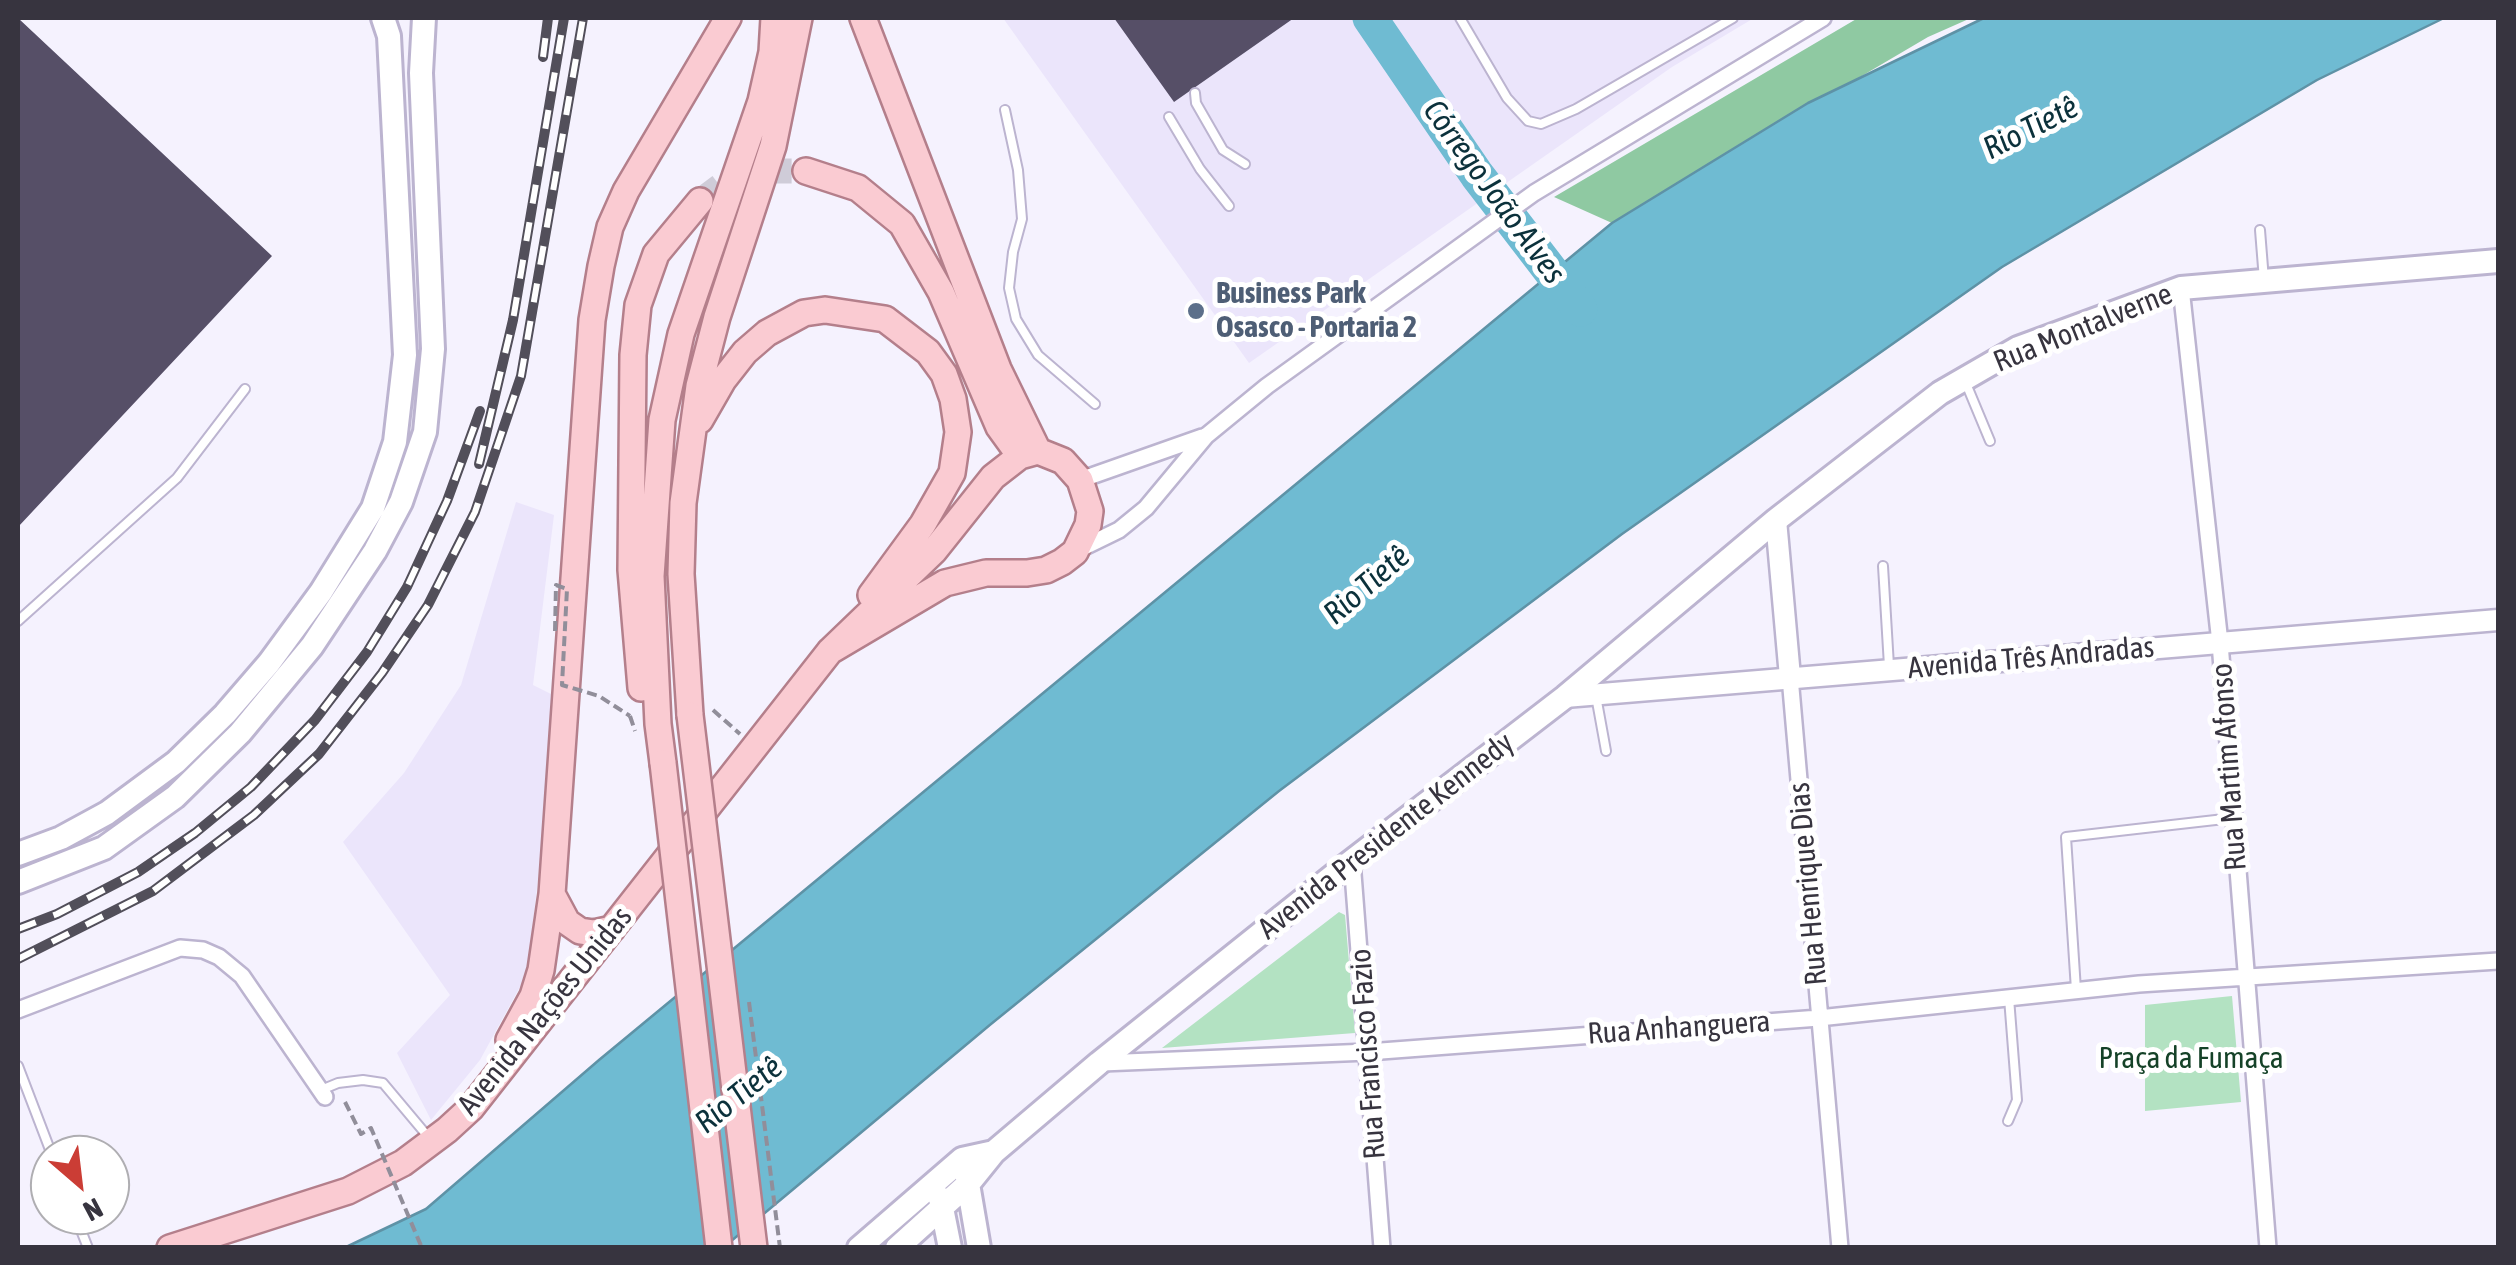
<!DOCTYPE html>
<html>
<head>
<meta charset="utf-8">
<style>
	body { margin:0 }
	#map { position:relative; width:2516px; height:1265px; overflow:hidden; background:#f5f2fe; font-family:"Asap Condensed",sans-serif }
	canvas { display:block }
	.frame { position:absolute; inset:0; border:20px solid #37343f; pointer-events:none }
	.north { position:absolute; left:30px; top:1135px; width:100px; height:100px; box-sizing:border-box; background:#fff; border:2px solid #afaeb2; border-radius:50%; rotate:152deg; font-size:28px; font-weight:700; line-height:40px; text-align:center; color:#37343f }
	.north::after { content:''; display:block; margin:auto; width:35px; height:45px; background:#cb3d35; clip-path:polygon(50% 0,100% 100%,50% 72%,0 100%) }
</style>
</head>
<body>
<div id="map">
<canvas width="2516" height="1265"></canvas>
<div class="frame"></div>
<div class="north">N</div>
</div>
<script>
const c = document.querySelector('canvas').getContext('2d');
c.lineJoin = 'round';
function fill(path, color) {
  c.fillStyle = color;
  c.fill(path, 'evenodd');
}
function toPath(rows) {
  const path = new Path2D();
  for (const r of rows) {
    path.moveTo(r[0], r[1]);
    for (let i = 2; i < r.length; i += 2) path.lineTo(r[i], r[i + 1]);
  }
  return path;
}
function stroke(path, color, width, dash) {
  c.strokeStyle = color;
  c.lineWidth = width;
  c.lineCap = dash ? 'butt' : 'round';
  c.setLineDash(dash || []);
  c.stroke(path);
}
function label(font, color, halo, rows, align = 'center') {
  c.font = font + ' "Asap Condensed",sans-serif';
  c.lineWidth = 10;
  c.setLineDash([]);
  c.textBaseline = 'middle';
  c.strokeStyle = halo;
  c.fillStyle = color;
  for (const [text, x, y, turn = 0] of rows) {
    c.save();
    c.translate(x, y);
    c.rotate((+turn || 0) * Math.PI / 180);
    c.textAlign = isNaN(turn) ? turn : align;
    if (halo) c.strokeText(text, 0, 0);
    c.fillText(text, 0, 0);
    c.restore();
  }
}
const built = toPath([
	[1003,18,1754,18,1672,67,1249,363],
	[516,502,554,515,533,685,559,698,527,974,480,1060,431,1120,397,1053,450,995,343,842,404,773,461,685]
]);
const green = toPath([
	[1339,912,1345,915,1355,1033,1162,1048],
	[2232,996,2241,1102,2145,1111,2145,1005]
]);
const forest = toPath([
	[1858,18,1971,18,1928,37,1612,223,1554,197]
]);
const water = toPath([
	[1984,18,2444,18,2317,80,2002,267,1622,534,1279,791,991,1024,724,1247,344,1248,426,1209,599,1060,1612,223,1808,103,1984,18]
]);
const river = toPath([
	[1370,18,1477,175,1580,309]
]);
const building = toPath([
	[18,18,272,256,18,527],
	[1114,18,1294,18,1174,102]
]);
const primaryTunnel = toPath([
	[700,201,720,186,743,177,769,171,806,171]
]);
const path = toPath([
	[713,710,740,734],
	[630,716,635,731]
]);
const service = toPath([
	[1460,18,1507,98,1528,121,1541,124,1576,109,1733,18],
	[1195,93,1196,103,1223,150,1245,164],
	[1005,110,1018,170,1022,219,1013,252,1009,288,1016,319,1038,355,1095,404],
	[1169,117,1200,169,1229,206],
	[2260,230,2264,280],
	[1965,381,1990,441],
	[1883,566,1889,666],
	[18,621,177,478,245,389],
	[1596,696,1606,751],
	[2076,990,2066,837,2233,818],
	[18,1066,52,1155],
	[321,1090,338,1083,363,1080,383,1083,430,1139],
	[2008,1121,2017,1100,2009,998],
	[75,1215,88,1248]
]);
const minor = toPath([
	[2181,288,2220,643,2268,1248],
	[1080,480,1202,437],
	[1078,550,1119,530,1146,508,1206,436,1267,386,1476,235,1534,193,1823,18],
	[1790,677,1840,1248],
	[1352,861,1382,1248],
	[18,1010,180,948,203,950,219,957,242,976,325,1097],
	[1102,1063,1368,1052,1819,1018,2139,984,2498,961]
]);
const tertiary = toPath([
	[1776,520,1790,677],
	[1565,697,2498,620]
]);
const secondary = toPath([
	[18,854,61,838,107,813,176,762,225,714,269,663,321,592,373,508,395,442,405,355,389,36,383,18],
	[18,882,104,848,175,797,240,733,312,646,375,551,401,502,425,432,433,349,421,73,424,18],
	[966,1172,979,1248],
	[940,1198,950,1248],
	[859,1248,962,1159,994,1152],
	[897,1248,969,1183,994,1152,1099,1063,1344,867,1565,697,1776,520,1940,393,2018,348,2181,288,2498,261]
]);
const primary = toPath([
	[863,18,998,369,1038,451],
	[806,171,858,188,902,224,941,292,999,427,1020,456],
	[700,420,723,380,745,352,767,333,804,313,825,310,885,319,928,352,944,374,953,399,958,432,952,473,923,524,871,595],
	[641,688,631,570,633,355,638,305,656,254,700,201],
	[690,715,681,574,683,503,699,386,717,317,773,146,799,18],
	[663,763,658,724,651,576,662,420,681,334,761,101,772,52,774,18],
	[552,894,567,922,580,931,594,933,612,929],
	[509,1040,533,996,541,970,552,894,592,320,601,266,610,227,626,191,728,18],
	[170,1248,348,1191,403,1163,447,1130,471,1108,830,651,934,551,993,477,1020,456,1038,451,1063,461,1080,480,1090,511,1088,525,1075,552,1062,562,1046,570,1027,573,986,573,945,583,830,651]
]);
const rail = toPath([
	[543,57,548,18],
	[479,464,513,320,564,18],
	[18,929,57,914,138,872,195,833,251,787,315,720,367,652,407,587,447,501,480,411],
	[18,959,153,891,254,815,319,754,382,673,428,605,475,512,521,376,583,18]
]);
const pathBridge = toPath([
	[555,631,556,585,567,589,562,685,599,696,630,716],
	[749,1002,780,1248],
	[345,1102,361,1134,371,1128,422,1248]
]);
const primaryBridge = toPath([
	[690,715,754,1248],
	[663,763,719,1248]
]);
const markers = [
	[1196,311,10,"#5c6f8a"]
];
const serviceNames = [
	["Business Park",1216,294],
	["Osasco - Portaria 2",1216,328]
];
const streetNames = [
	["Rua Montalverne",2083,328,-22],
	["Avenida Três Andradas",2031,658,-5],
	["Rua Martim Afonso",2229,767,-94],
	["Avenida Presidente Kennedy",1386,836,-38],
	["Rua Henrique Dias",1808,884,-95],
	["Avenida Nações Unidas",545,1011,-51],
	["Rua Anhanguera",1679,1028,-4],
	["Rua Francisco Fazio",1368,1054,-94]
];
const parkNames = [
	["Praça da Fumaça",2191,1059]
];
const waterNames = [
	["Rio Tietê",2031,128,-27],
	["Córrego João Alves",1494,192,54],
	["Rio Tietê",1367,585,-41],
	["Rio Tietê",739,1095,-39]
];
fill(built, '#ebe5fb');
fill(green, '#b3e2c2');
fill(forest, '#8fc9a2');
fill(water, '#6fbbd2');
stroke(water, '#5e92a6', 2.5);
stroke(river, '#6fbbd2', 35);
fill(building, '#564f67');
stroke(primaryTunnel, '#cfccd8', 25, [25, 12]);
stroke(service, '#bcb4d0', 12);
stroke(minor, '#bcb4d0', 20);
stroke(tertiary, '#bcb4d0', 25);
stroke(secondary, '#bcb4d0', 28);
stroke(primary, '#b47f8b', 30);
stroke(path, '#918e9a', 4, [10, 5]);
stroke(service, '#fff', 8);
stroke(minor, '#fff', 15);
stroke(tertiary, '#fff', 20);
stroke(secondary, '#fff', 22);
stroke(primary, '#facbd2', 25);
stroke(rail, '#524f5a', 10);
stroke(rail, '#fff', 6, [19]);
stroke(primaryBridge, '#b47f8b', 30, []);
stroke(pathBridge, '#918e9a', 4, [10, 5]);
stroke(primaryBridge, '#facbd2', 25);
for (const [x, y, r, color] of markers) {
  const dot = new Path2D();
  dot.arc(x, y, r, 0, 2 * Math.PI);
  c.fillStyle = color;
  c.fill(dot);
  stroke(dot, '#fff', 4);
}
label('bold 30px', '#4e5e75', '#fff', serviceNames, 'left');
label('30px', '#37343f', '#fff', streetNames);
label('30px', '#154228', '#fff', parkNames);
label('italic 32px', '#0b313b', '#fff', waterNames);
</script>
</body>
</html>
